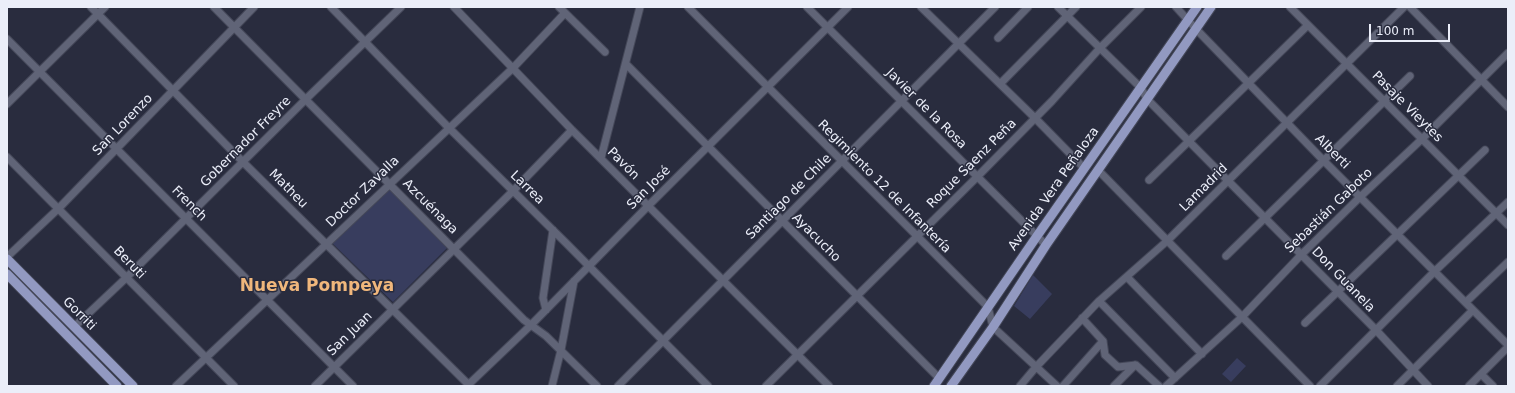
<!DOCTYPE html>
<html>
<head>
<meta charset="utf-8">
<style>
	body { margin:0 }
	#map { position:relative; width:1515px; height:393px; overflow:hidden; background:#292c3e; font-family:"DejaVu Sans",sans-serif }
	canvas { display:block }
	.frame { position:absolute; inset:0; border:8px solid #ebeef9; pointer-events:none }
	.scale { position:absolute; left:1369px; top:24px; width:81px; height:18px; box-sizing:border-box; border:2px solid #ebeef9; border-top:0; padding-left:5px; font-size:12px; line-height:14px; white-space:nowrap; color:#ebeef9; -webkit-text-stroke:3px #292c3e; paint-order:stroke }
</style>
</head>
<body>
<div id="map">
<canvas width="1515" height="393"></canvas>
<div class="frame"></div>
<div class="scale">100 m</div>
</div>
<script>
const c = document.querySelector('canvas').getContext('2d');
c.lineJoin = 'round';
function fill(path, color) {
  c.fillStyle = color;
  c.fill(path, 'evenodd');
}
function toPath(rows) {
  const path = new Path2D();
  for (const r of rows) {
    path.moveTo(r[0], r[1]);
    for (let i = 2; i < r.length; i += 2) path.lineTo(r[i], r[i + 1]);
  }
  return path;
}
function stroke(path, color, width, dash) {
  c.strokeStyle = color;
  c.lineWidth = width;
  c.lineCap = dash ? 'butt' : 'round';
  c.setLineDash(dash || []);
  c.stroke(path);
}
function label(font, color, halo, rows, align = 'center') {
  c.font = font + ' "DejaVu Sans",sans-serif';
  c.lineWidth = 3;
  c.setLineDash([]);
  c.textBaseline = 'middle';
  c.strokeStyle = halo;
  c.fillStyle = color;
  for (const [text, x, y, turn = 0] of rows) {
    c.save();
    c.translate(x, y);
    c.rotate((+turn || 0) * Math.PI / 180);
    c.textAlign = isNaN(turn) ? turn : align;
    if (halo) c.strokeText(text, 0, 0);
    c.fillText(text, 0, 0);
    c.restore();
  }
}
const green = toPath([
	[389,189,448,247,393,302,332,243],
	[1033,275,1052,294,1030,319,1014,306],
	[1237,358,1246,366,1231,382,1222,374]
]);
const minor = toPath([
	[91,7,243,162,470,386],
	[214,7,524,320,546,336,597,386],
	[331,7,448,127,566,243,708,386],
	[454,7,572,130,829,386],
	[559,7,605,52],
	[688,7,988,307,993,327,1057,386],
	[807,7,1046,245],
	[921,7,1035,118,1084,168],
	[1058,7,1141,88,1147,99,1376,330,1428,386],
	[1176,7,1196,29,1324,161,1508,345],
	[1290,7,1508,225],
	[1410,7,1508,107],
	[998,38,1028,7],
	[7,39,353,386],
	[626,64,939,378],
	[1000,84,1076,7],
	[7,104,105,7],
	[7,157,234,386],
	[601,158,640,7],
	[1098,170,1310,386],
	[1149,180,1308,25],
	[1226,256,1410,76],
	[7,257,59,208,254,7],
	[1127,277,1202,354],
	[1099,301,1175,378],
	[1466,302,1508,262],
	[546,310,543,298,553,230],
	[1082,318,1103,341,1105,355,1118,367,1136,365,1159,386],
	[1305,323,1485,150],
	[74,327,126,278,306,99,401,7],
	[1481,374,1493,386],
	[176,386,513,68,565,13],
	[315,386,513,191,572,130],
	[467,386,531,325,648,206,848,7],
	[552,386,561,350,574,281],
	[618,386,995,7],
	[766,386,977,177,1052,101,1100,48,1141,7],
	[1020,386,1036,367,1099,301,1167,241,1404,7],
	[1063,386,1103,341],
	[1114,386,1135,365],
	[1166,386,1242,317,1301,255,1360,197,1422,139,1508,53],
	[1320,386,1435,271,1508,202],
	[1397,386,1473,310],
	[1469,386,1508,347]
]);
const major = toPath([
	[7,259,133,386],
	[7,274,117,386],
	[934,386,1037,236,1197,7],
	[951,386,993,327,1046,245,1211,7]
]);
const streetNames = [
	["Pasaje Vieytes",1407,107,45],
	["Javier de la Rosa",926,109,45],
	["San Lorenzo",123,125,-46],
	["Gobernador Freyre",246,142,-45],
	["Alberti",1332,152,45],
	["Pavón",623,164,45],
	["Roque Saenz Peña",972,164,-45],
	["Regimiento 12 de Infantería",884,187,45],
	["Larrea",527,188,44],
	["San José",649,188,-45],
	["Lamadrid",1204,188,-45],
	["Matheu",288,189,45],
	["Avenida Vera Peñaloza",1054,189,-55],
	["Doctor Zavalla",363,192,-44],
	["Santiago de Chile",789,197,-45],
	["French",189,204,45],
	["Azcuénaga",430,207,45],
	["Sebastián Gaboto",1329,211,-44],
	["Ayacucho",816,238,45],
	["Beruti",129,263,46],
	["Don Guanela",1343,280,46],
	["Gorriti",79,314,45],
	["San Juan",350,334,-44]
];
const districtNames = [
	["Nueva Pompeya",317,287]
];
fill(green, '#383d5e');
stroke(minor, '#444758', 9);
stroke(major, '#444758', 11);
stroke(minor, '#606477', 7);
stroke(major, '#9299c1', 9);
label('13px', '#ebeef9', '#292c3e', streetNames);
label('bold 17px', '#f0b77c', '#292c3e', districtNames);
</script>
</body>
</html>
